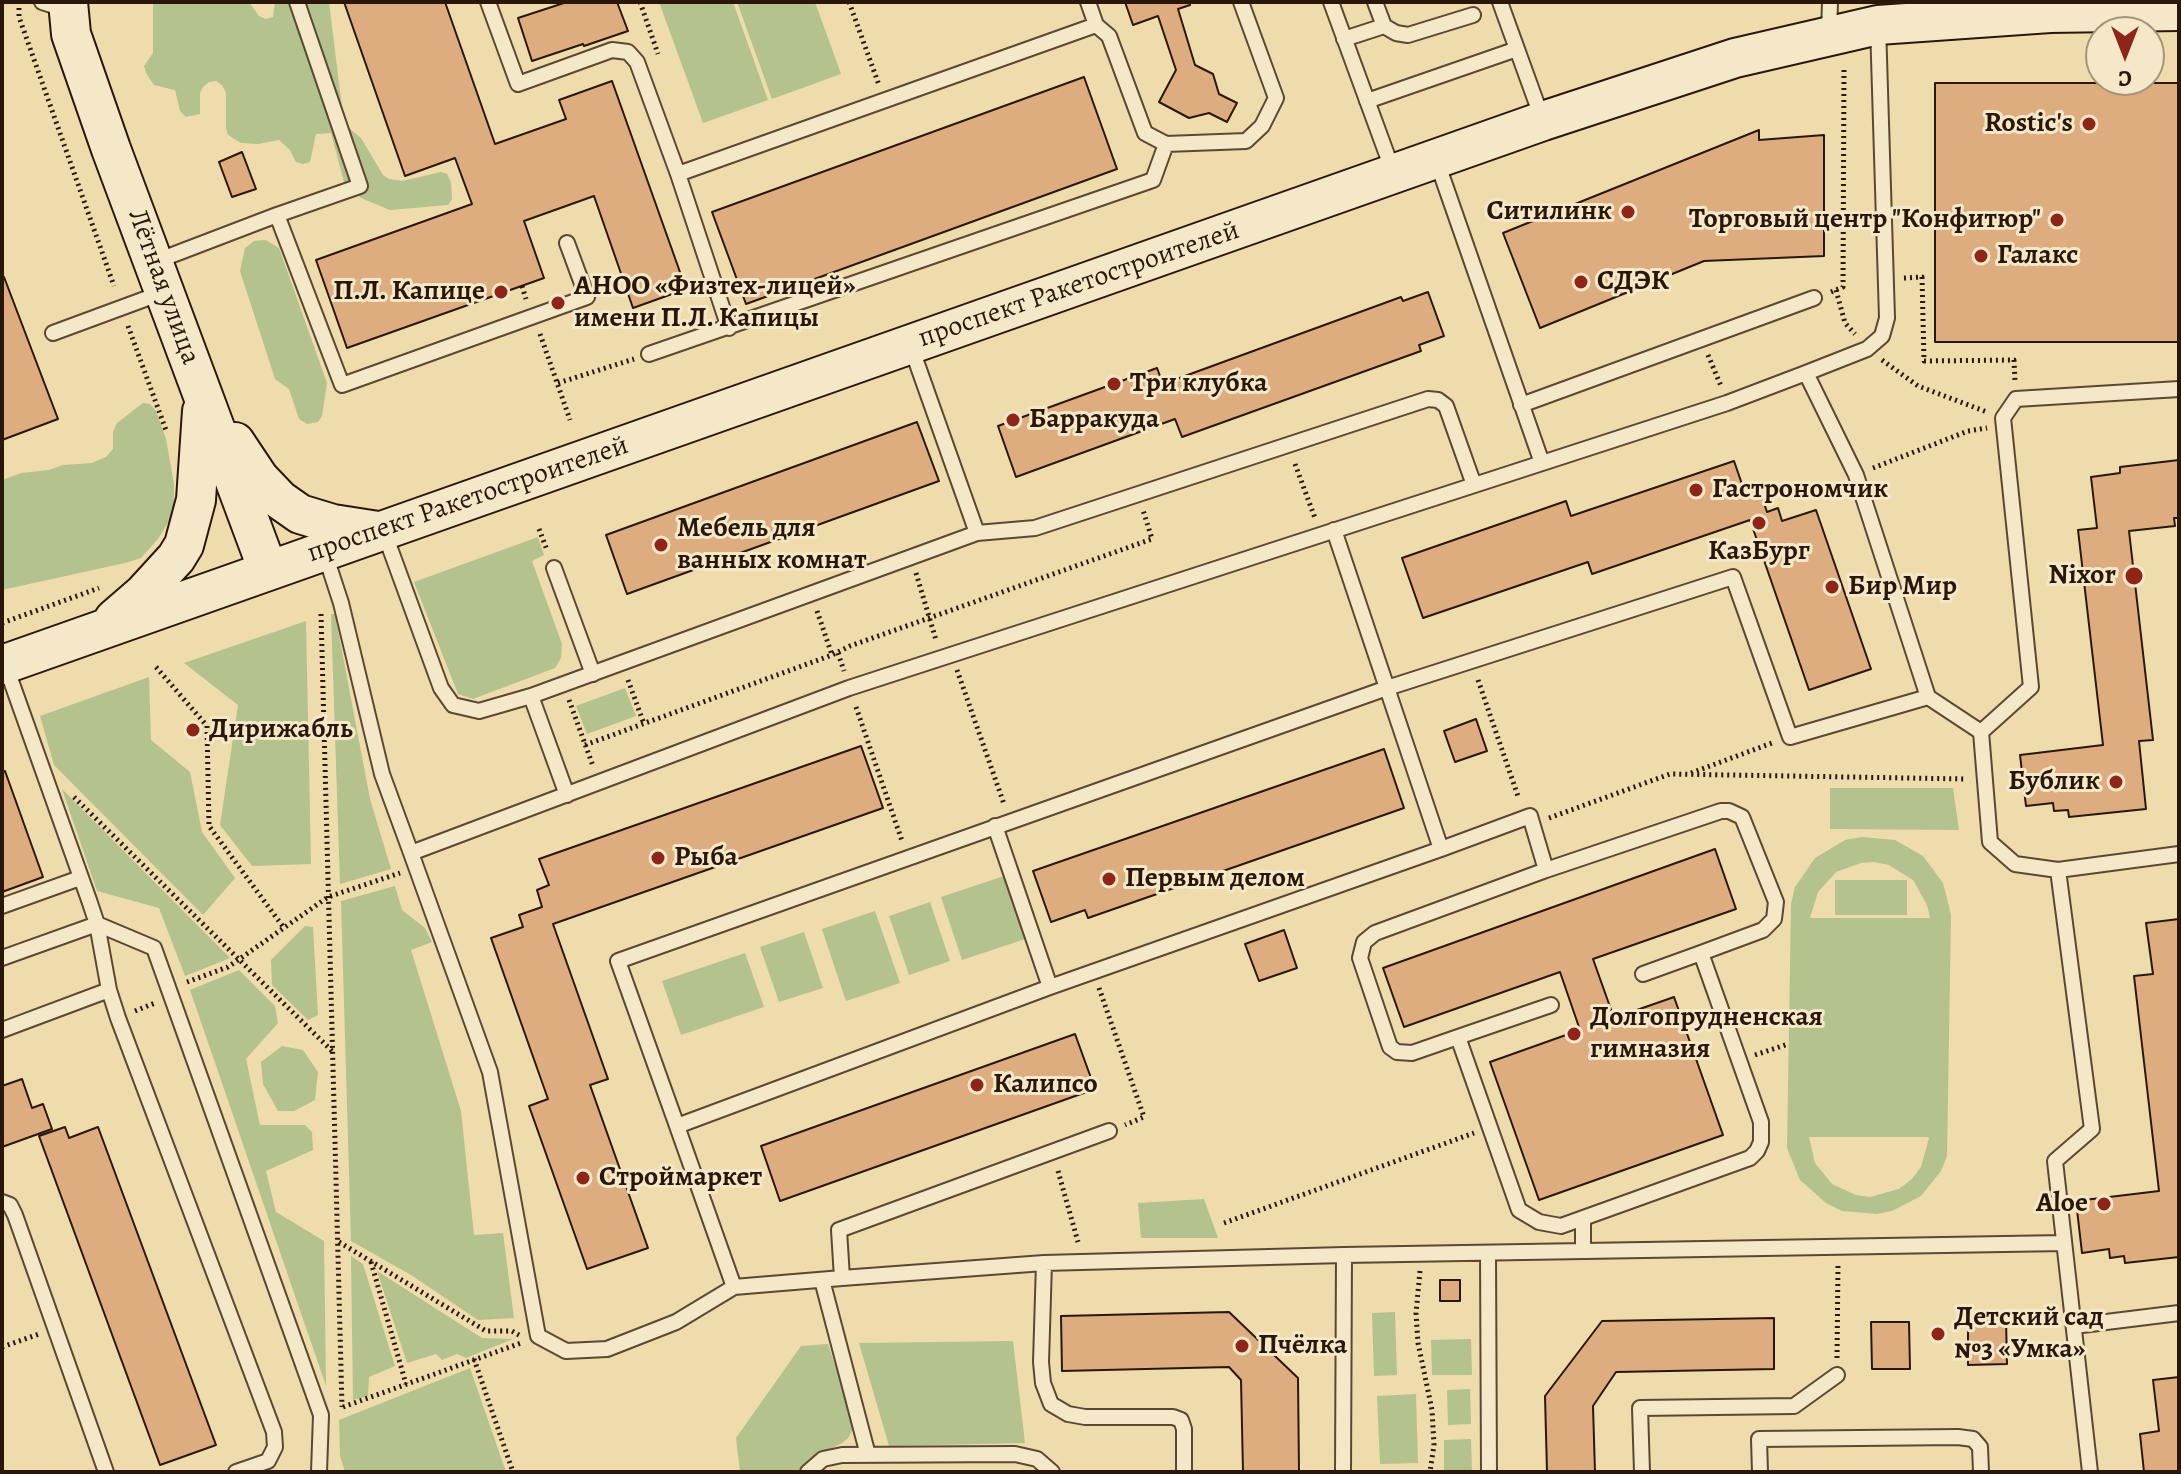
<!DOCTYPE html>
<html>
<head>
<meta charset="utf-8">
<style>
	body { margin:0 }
	#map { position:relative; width:2181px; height:1474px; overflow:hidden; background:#eedcac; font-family:Alegreya,serif }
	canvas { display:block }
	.frame { position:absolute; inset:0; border:4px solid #2b1709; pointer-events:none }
	.north { position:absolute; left:2085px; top:16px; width:80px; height:80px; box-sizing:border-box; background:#f4e8c9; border:2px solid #a4947c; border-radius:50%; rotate:180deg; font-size:22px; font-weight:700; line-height:32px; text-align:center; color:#2b1709 }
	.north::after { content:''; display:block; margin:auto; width:28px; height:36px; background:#8f2418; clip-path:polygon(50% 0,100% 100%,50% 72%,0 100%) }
</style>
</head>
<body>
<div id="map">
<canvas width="2181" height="1474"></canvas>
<div class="frame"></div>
<div class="north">С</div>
</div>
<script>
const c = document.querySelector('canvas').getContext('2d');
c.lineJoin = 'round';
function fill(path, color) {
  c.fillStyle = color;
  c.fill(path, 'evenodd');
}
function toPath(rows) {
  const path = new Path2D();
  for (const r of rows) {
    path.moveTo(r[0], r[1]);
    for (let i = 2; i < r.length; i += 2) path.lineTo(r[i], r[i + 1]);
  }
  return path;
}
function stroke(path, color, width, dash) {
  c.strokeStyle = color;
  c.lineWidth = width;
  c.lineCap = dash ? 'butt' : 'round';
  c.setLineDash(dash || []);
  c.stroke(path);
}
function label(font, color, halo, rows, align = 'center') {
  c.font = font + ' Alegreya,serif';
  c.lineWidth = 6;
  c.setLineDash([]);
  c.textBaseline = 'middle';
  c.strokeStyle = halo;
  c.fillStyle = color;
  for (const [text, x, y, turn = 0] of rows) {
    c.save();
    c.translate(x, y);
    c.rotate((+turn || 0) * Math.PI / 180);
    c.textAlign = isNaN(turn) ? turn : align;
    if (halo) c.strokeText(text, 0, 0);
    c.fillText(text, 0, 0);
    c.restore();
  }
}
const green = toPath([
	[153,2,249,2,259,16,266,19,273,17,275,2,329,2,344,124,361,138,383,175,389,179,402,181,441,172,447,174,451,182,452,199,448,205,390,210,361,198,344,182,331,133,316,134,310,162,303,164,296,162,290,150,279,140,258,144,241,143,228,135,226,128,226,93,222,85,216,81,209,82,203,87,200,93,200,114,186,117,180,111,175,90,154,85,146,73,144,66,153,53],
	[659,2,733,2,768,100,703,123],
	[737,2,815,2,841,74,772,99],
	[266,240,279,248,327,383,322,416,318,422,307,424,299,419,289,389,275,379,240,271,245,248,254,241],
	[143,403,150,404,156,411,166,439,174,484,174,506,169,521,158,539,141,558,125,563,2,590,2,480,21,473,49,470,63,465,92,463,106,457,113,449,113,432,117,423],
	[538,537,544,555,532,561,562,644,561,658,555,668,473,699,458,694,414,582],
	[331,614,335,614,370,799,391,869,340,884],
	[306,621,311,864,252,866,220,825,238,705,184,663],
	[149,677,151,740,190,772,202,832,235,878,203,915,54,765,40,716],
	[625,688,636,716,587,734,576,706],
	[1830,788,1953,788,1959,830,1830,829],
	[62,789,230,958,185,976,159,908,97,891],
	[1862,837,1895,840,1923,856,1943,883,1951,915,1947,1156,1941,1171,1921,1196,1892,1211,1877,1214,1842,1211,1826,1203,1800,1180,1787,1148,1791,904,1795,887,1815,858,1845,840],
	[1874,862,1889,865,1913,880,1927,905,1930,918,1810,918,1818,892,1836,872,1861,863],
	[1809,1137,1928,1137,1929,1138,1921,1167,1912,1179,1899,1189,1870,1197,1856,1195,1832,1184,1815,1163],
	[1004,876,1025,939,962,960,941,897],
	[1835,880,1907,880,1907,915,1835,915],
	[395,886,402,910,425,928,432,942,411,950,461,1111,474,1235,503,1233,514,1318,478,1320,411,1275,351,1241,341,901],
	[930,902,950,961,909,975,889,916],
	[875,911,900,983,846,1001,822,929],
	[305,926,313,927,318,1015,308,1020,272,985,271,960],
	[804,932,823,988,779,1002,760,947],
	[745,953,764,1007,681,1035,662,981],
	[239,970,275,1006,278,1023,246,1059,260,1125,305,1125,312,1132,313,1150,266,1171,276,1212,324,1241,326,1386,190,990],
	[282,1046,303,1050,318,1072,315,1100,294,1111,278,1111,263,1084,261,1062],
	[1204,1199,1218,1238,1141,1238,1138,1203],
	[351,1256,363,1264,395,1366,369,1377,368,1396,353,1400],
	[377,1271,482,1338,513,1339,466,1358,457,1354,442,1360,436,1354,407,1363],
	[1395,1312,1397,1375,1374,1376,1372,1313],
	[1471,1339,1472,1375,1432,1375,1431,1340],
	[1013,1341,1025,1443,889,1446,859,1343],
	[828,1344,852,1417,852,1431,848,1438,842,1443,812,1458,800,1472,740,1472,736,1438,801,1346],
	[470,1368,506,1472,345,1472,340,1456,339,1420],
	[1470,1389,1471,1424,1448,1425,1447,1390],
	[1416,1394,1418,1463,1380,1464,1377,1396],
	[1471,1439,1472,1472,1444,1472,1444,1440]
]);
const building = toPath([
	[344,2,445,2,495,144,566,119,559,100,612,81,686,289,633,308,594,196,524,221,544,278,347,348,316,260,472,204,455,158,405,176,344,2],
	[567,2,617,2,628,31,584,46,583,44,532,61,518,18,567,2],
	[1125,2,1190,2,1190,5,1178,9,1195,65,1213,74,1219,94,1237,103,1227,122,1209,113,1189,118,1159,102,1176,70,1158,16,1133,25,1125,2],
	[1084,77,1117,169,746,304,712,212,1084,77],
	[1935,83,2179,83,2179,342,1935,342,1935,83],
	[1759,130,1759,140,1824,135,1824,256,1704,261,1540,328,1503,233,1759,130],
	[242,152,256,189,232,197,219,162,242,152],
	[4,277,58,419,2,440,2,278,4,277],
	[1428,292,1444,336,1419,345,1421,351,1182,437,1175,419,1016,477,998,426,1157,368,1163,384,1401,297,1403,301,1428,292],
	[917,422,939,481,627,594,606,535,917,422],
	[2179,460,2179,518,2174,518,2175,526,2129,531,2153,740,2139,741,2146,809,2069,817,2068,810,2054,811,2053,803,2026,806,2020,755,2103,745,2078,530,2097,528,2091,477,2120,473,2120,467,2179,460],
	[1734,461,1743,487,1757,482,1767,512,1778,508,1782,521,1816,510,1871,669,1809,690,1750,520,1592,574,1588,562,1423,618,1402,558,1566,501,1571,516,1734,461],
	[1476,719,1487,751,1455,762,1444,731,1476,719],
	[861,746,883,808,553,924,608,1079,590,1085,648,1248,587,1269,529,1106,548,1099,491,938,523,927,519,915,542,907,537,890,549,885,539,859,861,746],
	[1384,749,1404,808,1088,918,1085,910,1051,922,1033,871,1384,749],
	[5,771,43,877,2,892,2,772,5,771],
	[1715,849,1736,909,1593,959,1614,1018,1674,997,1723,1135,1539,1200,1490,1062,1580,1030,1560,972,1404,1027,1383,968,1715,849],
	[2179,919,2179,1257,2125,1263,2124,1256,2110,1258,2109,1249,2082,1253,2076,1201,2159,1191,2134,976,2153,974,2146,923,2179,919],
	[1284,930,1297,968,1259,981,1245,944,1284,930],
	[1075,1034,1095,1089,780,1201,761,1146,1075,1034],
	[22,1079,32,1108,43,1104,52,1129,2,1147,2,1086,22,1079],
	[65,1127,69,1138,98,1127,216,1445,160,1465,39,1136,65,1127],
	[1440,1280,1460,1280,1460,1301,1440,1301,1440,1280],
	[1229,1312,1298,1378,1299,1472,1243,1472,1241,1380,1229,1367,1062,1371,1061,1316,1229,1312],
	[1774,1318,1774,1369,1616,1372,1593,1406,1595,1472,1547,1472,1545,1396,1602,1321,1774,1318],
	[2006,1319,2007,1364,1968,1365,1968,1320,2006,1319],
	[1871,1322,1909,1322,1910,1369,1872,1369,1871,1322],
	[2179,1377,2179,1472,2144,1472,2140,1434,2159,1431,2153,1380,2179,1377]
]);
const path = toPath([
	[19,2,19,17,114,286],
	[640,2,658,54],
	[849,2,879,85],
	[1904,278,1922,277,1924,361,2014,360,2015,381],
	[522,286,526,299],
	[1836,290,1845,323,1855,334],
	[1831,292,1843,287,1844,69],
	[128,326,167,433],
	[540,334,570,420],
	[1708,355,1721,386],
	[1882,360,1918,386,1987,412],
	[558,383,634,359],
	[1295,464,1315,518],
	[1873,468,1968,431,1987,428],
	[539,529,547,550],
	[916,573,936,640],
	[817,611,832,655],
	[321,614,342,1407],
	[2,623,99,588],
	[838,653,844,671],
	[156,667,207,726,209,826,284,928],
	[957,670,1004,804],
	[628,680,644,724],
	[1478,680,1519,799],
	[569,700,593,766],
	[856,707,902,841],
	[585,745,832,655,850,646,1152,539,1143,510],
	[1691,773,1772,743],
	[74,797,332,1051],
	[1549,818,1670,774,1967,779],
	[187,982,228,967,328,897,400,873],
	[1099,988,1144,1117,1125,1125],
	[135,1011,155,1003],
	[1755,1055,1788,1044],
	[1058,1171,1078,1242],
	[1224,1223,1474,1133],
	[339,1242,486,1331,512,1331,519,1335],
	[371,1262,406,1384],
	[1420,1271,1416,1313,1418,1343,1432,1410,1434,1445,1430,1472],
	[2,1347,39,1334],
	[1837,1358,1838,1264],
	[474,1359,513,1472],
	[343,1407,521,1343]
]);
const lane = toPath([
	[42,2,67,10],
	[488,2,518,84,612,50,628,52,637,62,678,174],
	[1088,2,1096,25,1109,36,1145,133,1166,144,1246,141,1262,126,1276,98,1241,2],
	[1331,2,1394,174],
	[1500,2,1543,121],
	[1384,26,1396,33,1408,35,1473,15],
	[1829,34,1830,2],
	[1344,39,1384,26,1375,2],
	[1367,101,1517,49],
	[1437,162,1542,463],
	[277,215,360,186,297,2],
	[154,262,277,215,342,385,587,297,567,243],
	[729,328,678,174,1096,25],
	[53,333,164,292],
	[649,354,1153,180,1166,144],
	[1806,373,1867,349,1882,336,1887,318,1878,25],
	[2179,389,2016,399,2003,418,2031,687,1981,732,1990,842,2015,864,2058,870,2179,854],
	[1521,405,1814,298],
	[1334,530,1387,688,1733,577,1790,737,1928,697,1981,732],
	[384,532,441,688,453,705,479,711,531,696,977,533,910,344],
	[977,533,1035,528,1428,399,1438,400,1446,406,1474,485],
	[325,554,341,603,382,774,411,853],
	[554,568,593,674],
	[5,664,89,900,97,924,109,990,118,1018,274,1432,275,1447,268,1461,236,1472],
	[531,696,567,795],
	[1928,697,1856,475,1806,373,1727,403,849,688,411,853,490,1072,538,1336,566,1351,607,1349,676,1322,734,1287,842,1278,1044,1263,1344,1255,2064,1243],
	[995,826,1050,987],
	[1441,849,1530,816,1546,870,1721,811,1729,811,1742,817,1776,902,1774,919,1763,930,1701,953,1761,1122,1761,1142,1757,1151,1750,1158,1561,1226,1539,1222,1519,1210,1458,1037,1412,1053,1397,1052,1390,1047,1360,958,1364,942,1375,933,1546,870],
	[2058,870,2092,1129,2055,1161,2090,1472],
	[2,906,80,878],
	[2,958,97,924,154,948,321,1415,319,1472],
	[1643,974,1701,953],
	[2,1030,109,990],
	[1458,1037,1551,1005],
	[677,1126,618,961,1387,688,1441,849,1050,987,677,1126,734,1287],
	[2,1202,10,1205,15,1215,106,1472],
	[1583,1218,1583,1251],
	[1488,1253,1489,1472],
	[1044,1263,1041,1362,1043,1383,1051,1404,1068,1414,1085,1417,1173,1417,1181,1420,1184,1429,1184,1472],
	[842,1278,839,1230,1109,1131],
	[822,1280,868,1455],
	[2074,1326,2179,1313],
	[808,1472,823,1459,842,1455,1015,1454,1037,1459,1052,1472],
	[1343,1472,1344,1255],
	[1642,1472,1640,1408,1794,1406,1837,1375],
	[1760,1472,1759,1439,1958,1437,1973,1439,1980,1447,1981,1472]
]);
const secondary = toPath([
	[68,2,71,34,111,149,268,570],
	[235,442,259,478,280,500,300,514,333,524,378,531],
	[114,619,144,593,176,558,184,545,196,500,202,411],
	[2,665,1543,121,1735,58,1878,25,2050,13,2179,11]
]);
const markers = [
	[2089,124,8,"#8f2418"],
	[1628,212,8,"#8f2418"],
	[2057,220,8,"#8f2418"],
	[1981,256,8,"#8f2418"],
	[1581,282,8,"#8f2418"],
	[501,292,8,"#8f2418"],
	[558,303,8,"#8f2418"],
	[1114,384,8,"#8f2418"],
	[1013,420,8,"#8f2418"],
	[1696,490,8,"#8f2418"],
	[1759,523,8,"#8f2418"],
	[661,545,8,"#8f2418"],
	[2134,576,10,"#8f2418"],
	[1832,587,8,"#8f2418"],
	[193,730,8,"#8f2418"],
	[2116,782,8,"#8f2418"],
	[658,858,8,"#8f2418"],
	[1109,879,8,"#8f2418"],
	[1574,1034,8,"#8f2418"],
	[977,1085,8,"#8f2418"],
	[583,1178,8,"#8f2418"],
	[2104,1204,8,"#8f2418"],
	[1938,1334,8,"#8f2418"],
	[1242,1346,8,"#8f2418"]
];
const poiNames = [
	["Rostic's",2073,124,"right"],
	["Ситилинк",1612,212,"right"],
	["Торговый центр \"Конфитюр\"",2041,220,"right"],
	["Галакс",1997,256],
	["СДЭК",1597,282],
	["АНОО «Физтех-лицей»",574,287],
	["имени П.Л. Капицы",574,319],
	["П.Л. Капице",485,292,"right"],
	["Три клубка",1130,384],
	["Барракуда",1029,420],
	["Гастрономчик",1712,490],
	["Мебель для",677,529],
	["ванных комнат",677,561],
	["КазБург",1759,552,"center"],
	["Nixor",2116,576,"right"],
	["Бир Мир",1848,587],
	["Дирижабль",209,730],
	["Бублик",2100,782,"right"],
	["Рыба",674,858],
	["Первым делом",1125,879],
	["Долгопрудненская",1590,1018],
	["гимназия",1590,1050],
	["Калипсо",993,1085],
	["Строймаркет",599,1178],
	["Aloe",2088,1204,"right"],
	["Детский сад",1954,1318],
	["№3 «Умка»",1954,1350],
	["Пчёлка",1258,1346]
];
const streetNames = [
	["проспект Ракетостроителей",1079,285,-19],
	["Лётная улица",163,287,70],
	["проспект Ракетостроителей",468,500,-19]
];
fill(green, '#b4c28d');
fill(building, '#ddad7f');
stroke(building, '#2b1709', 2);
stroke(lane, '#5c4832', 18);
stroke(secondary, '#2b1709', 42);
stroke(path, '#2b1709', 5, [2, 4]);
stroke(lane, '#f4e8c9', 14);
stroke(secondary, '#f4e8c9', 38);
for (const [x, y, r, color] of markers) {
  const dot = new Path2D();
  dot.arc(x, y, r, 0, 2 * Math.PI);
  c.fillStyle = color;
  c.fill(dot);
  stroke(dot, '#f4e8c9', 3);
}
label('bold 28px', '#2b1709', '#f4e8c9', poiNames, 'left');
label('28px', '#2b1709', '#f4e8c9', streetNames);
</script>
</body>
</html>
